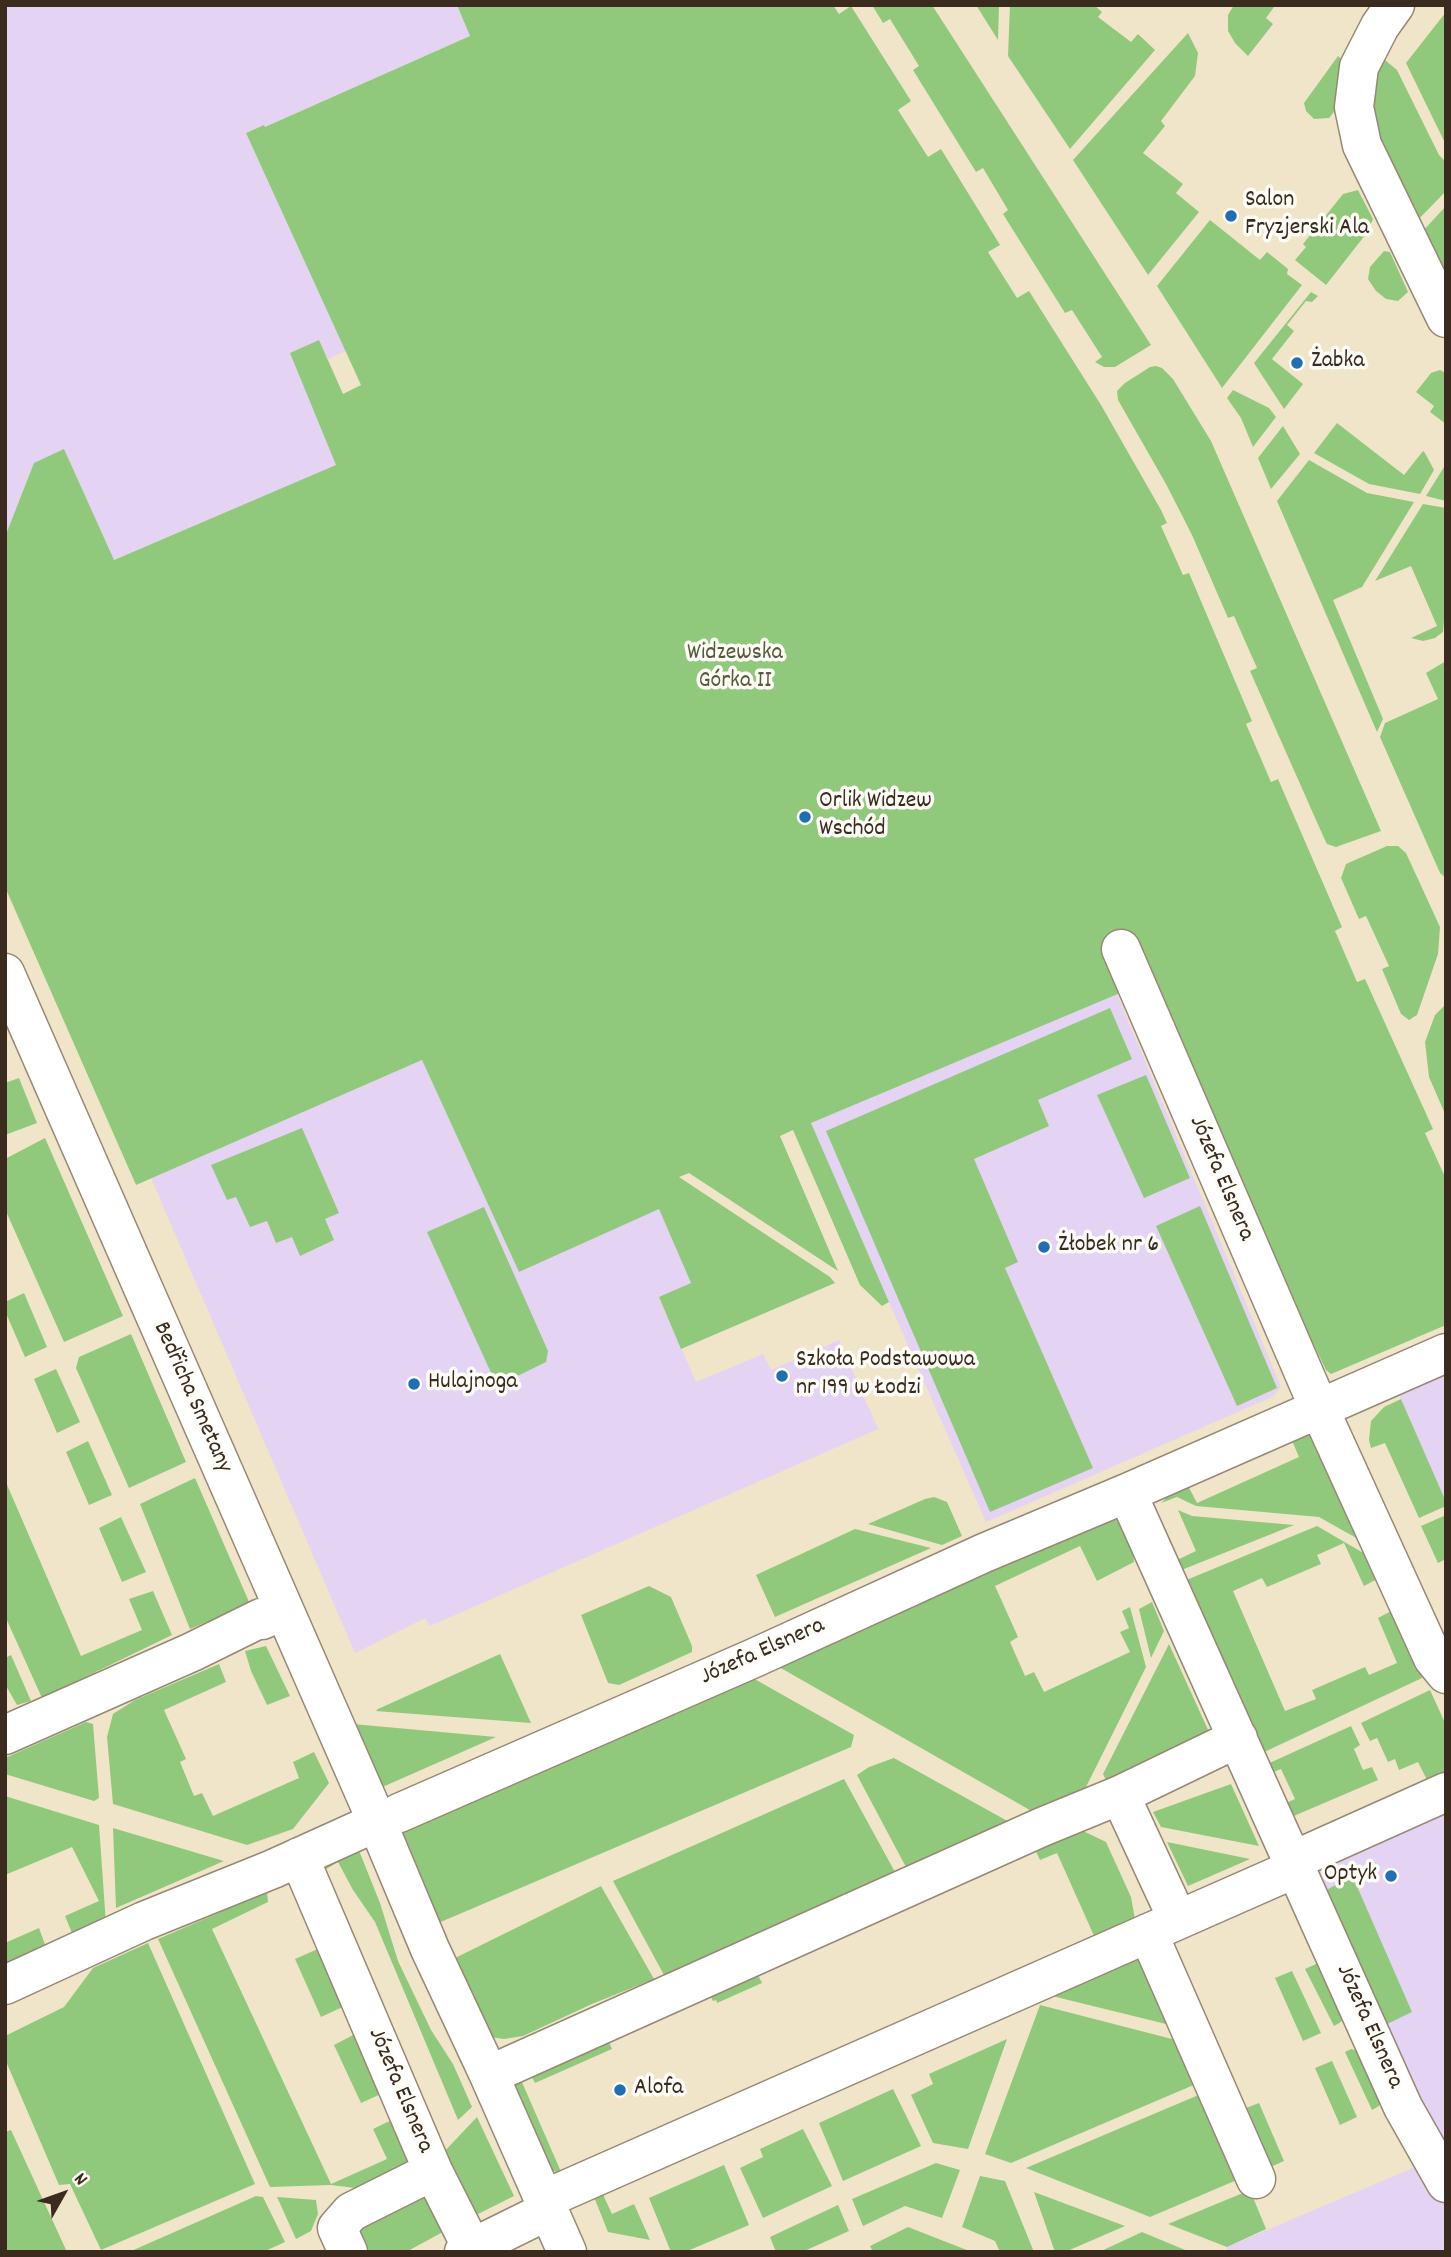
<!DOCTYPE html>
<html>
<head>
<meta charset="utf-8">
<style>
	body { margin:0 }
	#map { position:relative; width:1451px; height:2257px; overflow:hidden; background:#f0e5c9; font-family:Dekko,sans-serif }
	canvas { display:block }
	.frame { position:absolute; inset:0; border:7px solid #3b2a1e; pointer-events:none }
	.north { position:absolute; left:28px; top:2159px; width:70px; height:70px; -webkit-text-stroke:5px #fdfcf7; paint-order:stroke; rotate:50deg; font-size:19px; font-weight:700; line-height:28px; text-align:center; color:#3b2a1e }
	.north::after { content:''; display:block; margin:auto; width:24px; height:32px; background:#3b2a1e; clip-path:polygon(50% 0,100% 100%,50% 72%,0 100%) }
</style>
</head>
<body>
<div id="map">
<canvas width="1451" height="2257"></canvas>
<div class="frame"></div>
<div class="north">N</div>
</div>
<script>
const c = document.querySelector('canvas').getContext('2d');
c.lineJoin = 'round';
function fill(path, color) {
  c.fillStyle = color;
  c.fill(path, 'evenodd');
}
function toPath(rows) {
  const path = new Path2D();
  for (const r of rows) {
    path.moveTo(r[0], r[1]);
    for (let i = 2; i < r.length; i += 2) path.lineTo(r[i], r[i + 1]);
  }
  return path;
}
function stroke(path, color, width, dash) {
  c.strokeStyle = color;
  c.lineWidth = width;
  c.lineCap = dash ? 'butt' : 'round';
  c.setLineDash(dash || []);
  c.stroke(path);
}
function label(font, color, halo, rows, align = 'center') {
  c.font = font + ' Dekko,sans-serif';
  c.lineWidth = 7;
  c.setLineDash([]);
  c.textBaseline = 'middle';
  c.strokeStyle = halo;
  c.fillStyle = color;
  for (const [text, x, y, turn = 0] of rows) {
    c.save();
    c.translate(x, y);
    c.rotate((+turn || 0) * Math.PI / 180);
    c.textAlign = isNaN(turn) ? turn : align;
    if (halo) c.strokeText(text, 0, 0);
    c.fillText(text, 0, 0);
    c.restore();
  }
}
const built = toPath([
	[5,5,457,5,470,36,265,127,264,125,246,133,346,351,328,359,318,340,337,465,113,560,64,450,5,537],
	[1117,994,1281,1387,1272,1397,986,1522,810,1123],
	[422,1060,519,1272,659,1208,691,1283,659,1298,696,1382,763,1354,771,1370,839,1340,878,1429,430,1626,425,1618,355,1653,151,1178],
	[1446,1364,1446,1504,1395,1385],
	[1446,1770,1446,2252,1227,2252,1227,2247,1441,2156,1297,1844]
]);
const green = toPath([
	[457,5,833,5,839,14,851,6,911,101,898,110,928,157,941,149,1000,245,988,252,1017,298,1029,291,1101,405,1161,510,1167,523,1161,526,1183,575,1189,573,1252,721,1246,724,1271,782,1278,779,1342,927,1335,931,1357,982,1365,979,1433,1129,1425,1133,1446,1179,1446,1325,1331,1374,1326,1370,1298,1312,1151,980,811,1123,889,1302,882,1306,860,1285,793,1130,780,1136,838,1271,689,1173,679,1177,830,1277,835,1283,681,1349,659,1297,691,1283,659,1209,519,1272,422,1060,136,1185,5,887,5,537,34,463,64,449,114,560,336,465,290,353,319,340,343,394,361,385,246,133,264,125,265,127,470,36],
	[872,5,932,5,1151,345,1115,367,1104,367,1095,362,1102,357,1072,310,1065,313,1003,214,1008,210,983,168,976,172,913,70,919,66,890,19,883,23],
	[976,5,999,5,998,40],
	[1010,5,1094,5,1102,12,1098,17,1131,42,1138,34,1155,50,1070,149,1008,56],
	[1234,5,1271,5,1274,7,1266,18,1273,24,1248,56,1235,43,1228,31,1228,15],
	[1446,12,1446,145,1406,63],
	[1188,33,1198,53,1195,76,1161,121,1165,126,1143,153,1183,184,1176,193,1199,212,1148,275,1073,160],
	[1379,55,1397,70,1439,155,1446,162,1446,191,1416,222,1395,179,1374,124,1370,94],
	[1338,56,1346,63,1337,108,1329,118,1314,119,1306,111,1304,103],
	[1358,190,1373,219,1366,234,1326,285,1295,260,1306,247,1303,244,1343,194],
	[1446,206,1446,285,1421,233],
	[1210,220,1260,260,1267,252,1288,269,1287,274,1302,285,1222,388,1157,286],
	[1384,251,1390,252,1408,292,1398,301,1386,299,1376,291,1368,279,1370,267],
	[1311,292,1318,296,1312,302,1306,301,1287,325,1294,331,1272,359,1303,384,1284,409,1254,363],
	[1156,366,1162,368,1173,379,1211,441,1381,831,1336,847,1327,844,1324,838,1250,671,1257,668,1234,616,1228,618,1192,535,1166,484,1118,400,1117,391,1125,383,1150,367],
	[1440,370,1446,373,1446,424,1430,412,1434,406,1416,392,1431,373],
	[1233,390,1269,408,1276,417,1253,447,1241,418,1227,398],
	[1337,423,1404,475,1423,451,1425,453,1434,470,1420,494,1369,484,1314,453],
	[1283,426,1300,454,1271,489,1258,458],
	[1309,460,1367,493,1414,502,1362,587,1333,600,1383,719,1377,732,1277,501],
	[1444,467,1446,469,1446,501,1426,496],
	[1423,504,1446,508,1446,597,1443,632,1435,638,1423,641,1411,638,1437,626,1411,566,1375,581],
	[1446,661,1446,878,1440,873,1380,737,1385,723,1438,699,1426,673],
	[1387,846,1398,846,1406,853,1440,927,1438,954,1417,1015,1409,1020,1401,1014,1382,969,1389,966,1366,916,1359,919,1341,878,1346,864],
	[1446,1004,1446,1116,1429,1077,1425,1042,1435,1015],
	[1110,1008,1132,1059,1038,1100,1049,1126,974,1159,1018,1262,1005,1268,1093,1468,990,1512,826,1131],
	[1146,1075,1190,1178,1144,1198,1097,1095],
	[19,1078,37,1123,5,1135,5,1083],
	[302,1128,339,1213,325,1219,334,1240,300,1256,292,1237,276,1243,267,1221,250,1227,236,1197,227,1200,211,1165],
	[45,1138,123,1316,64,1342,5,1209,5,1159],
	[1200,1206,1277,1388,1237,1406,1156,1226],
	[484,1207,548,1351,546,1362,497,1386,427,1232],
	[24,1293,47,1347,25,1357,5,1311,5,1302],
	[131,1334,186,1462,129,1488,76,1368,79,1357],
	[56,1369,80,1422,57,1433,34,1379],
	[1401,1399,1446,1502,1446,1506,1419,1518,1385,1443,1371,1448,1369,1440,1371,1421,1384,1407],
	[1297,1434,1316,1436,1367,1544,1319,1517,1196,1506,1177,1497,1161,1503,1185,1480,1197,1503,1299,1457,1290,1436],
	[88,1441,112,1495,89,1505,66,1452],
	[195,1478,250,1604,190,1629,140,1504],
	[5,1480,81,1656,142,1630,129,1599,153,1591,172,1635,42,1698,5,1616],
	[934,1497,947,1502,962,1536,942,1545,868,1524,925,1499],
	[1178,1510,1192,1516,1294,1525,1179,1571,1175,1561,1196,1551],
	[1105,1514,1122,1523,1132,1539,1134,1562,1097,1581,1080,1546,995,1586,1018,1637,1010,1642,1025,1676,1034,1672,1044,1692,1130,1652,1120,1632,1129,1628,1122,1611,1130,1607,1146,1667,1084,1791,1035,1813,772,1663],
	[1446,1515,1446,1559,1438,1563,1421,1526],
	[121,1517,146,1572,122,1582,99,1528],
	[1317,1526,1372,1558,1381,1577,1364,1586,1344,1543,1317,1555,1321,1564,1267,1587,1262,1578,1233,1591,1285,1711,1316,1699,1312,1690,1365,1667,1369,1675,1397,1663,1378,1618,1395,1609,1422,1678,1260,1754,1184,1581],
	[855,1529,931,1548,775,1617,756,1575],
	[649,1586,671,1597,692,1646,692,1652,619,1685,608,1683,581,1615],
	[1152,1602,1164,1631,1151,1658,1139,1609],
	[1169,1644,1209,1732,1107,1782,1103,1774],
	[266,1646,290,1696,267,1705,251,1671,245,1651],
	[500,1654,531,1723,376,1711,378,1709],
	[11,1655,31,1701,17,1705,5,1684,5,1658],
	[219,1664,226,1682,164,1710,186,1759,180,1762,194,1796,202,1793,213,1816,299,1778,293,1762,314,1752,329,1783,293,1829,247,1845,113,1804,107,1737,113,1714,135,1700],
	[742,1672,854,1735,851,1747,436,1924,397,1829],
	[1430,1690,1446,1725,1446,1776,1430,1786,1418,1762,1399,1770,1395,1759,1388,1762,1377,1738,1370,1741,1361,1723],
	[86,1722,93,1724,99,1798,94,1801,5,1774,5,1758],
	[353,1724,496,1737,378,1789],
	[1351,1726,1360,1745,1354,1749,1363,1770,1372,1767,1378,1780,1289,1818,1282,1805,1295,1799,1281,1769,1269,1774,1265,1765],
	[894,1758,1011,1823,907,1869,857,1775,869,1767],
	[844,1779,895,1872,664,1975,613,1881],
	[1231,1784,1259,1846,1161,1827,1153,1812],
	[5,1796,99,1825,106,1924,74,1938,65,1916,99,1901,72,1847,5,1875],
	[113,1828,224,1861,116,1908],
	[1079,1829,1106,1842,1131,1897,1135,1919,1095,1938,1057,1853,1040,1860,1033,1845],
	[1167,1842,1250,1859,1188,1886],
	[358,1848,380,1903,398,1961,431,2030,453,2064,472,2107,458,2120,375,1922,353,1890,338,1862,323,1871,332,1855],
	[1352,1875,1412,2012,1381,2027,1325,1891],
	[601,1886,654,1979,592,2004,523,2036,504,2039,490,2037,453,1959],
	[267,1892,268,1902,212,1929,331,2184,387,2159,373,2129,396,2118,411,2163,371,2190,331,2185,270,2187,158,1939],
	[39,1928,47,1950,5,1969,5,1943],
	[148,1943,255,2184,101,2250,70,2184,59,2185,5,2059,5,2036,64,2007,93,1968],
	[320,1948,347,2005,321,2017,295,1959],
	[1137,1948,1171,2020,1166,2024,1052,1996],
	[1320,1962,1344,2016,1341,2022,1334,2026,1305,1969],
	[754,1967,762,1983,717,2003,716,2000,713,2001,707,1989],
	[1292,1971,1321,2033,1303,2041,1275,1978],
	[1040,2005,1172,2039,1189,2047,1203,2081,1011,2163,985,2154],
	[357,2033,385,2092,361,2103,334,2045],
	[605,2033,612,2049,535,2083,527,2068],
	[1007,2039,968,2149,933,2143,911,2095,933,2084,929,2074],
	[1351,2049,1358,2051,1381,2100,1379,2106,1372,2110,1345,2052],
	[1332,2061,1357,2117,1340,2125,1315,2068],
	[518,2073,562,2174,551,2170,512,2092],
	[893,2089,921,2146,843,2181,819,2123],
	[1208,2091,1244,2177,1150,2217,1026,2168],
	[1259,2103,1284,2161,1266,2169,1241,2110],
	[477,2117,514,2196,468,2219,440,2156],
	[803,2129,832,2186,763,2218,740,2168,763,2157,760,2149],
	[11,2130,67,2252,5,2252,5,2132],
	[936,2163,960,2170,942,2218,905,2206,863,2226,852,2199],
	[724,2165,749,2225,685,2252,671,2252,649,2198],
	[980,2176,1005,2181,1034,2252,1000,2252,995,2241,962,2227],
	[600,2188,612,2214,634,2204,650,2240,608,2232,592,2192],
	[1250,2190,1266,2229,1227,2247,1168,2224],
	[1034,2192,1125,2226,1065,2252,1055,2252],
	[426,2194,442,2218,441,2233,406,2252,362,2252,351,2233],
	[256,2196,263,2197,285,2242,263,2252,129,2252],
	[277,2197,316,2200,318,2214,311,2231,296,2239],
	[838,2205,849,2231,802,2252,776,2252,770,2237],
	[908,2227,972,2252,873,2252,870,2246],
	[1142,2232,1190,2252,1099,2252]
]);
const street = toPath([
	[1395,5,1380,26,1359,67,1354,107,1362,145,1446,318],
	[1121,949,1319,1408,1433,1658,1446,1674],
	[5,973,368,1801,430,1949,489,2075,567,2252],
	[1127,1493,1403,2107,1446,2183],
	[5,1735,192,1652,261,1618,262,1620,284,1610],
	[1120,1795,1178,1920],
	[399,1813,754,1658,984,1553,1127,1493,1446,1353],
	[299,1857,433,2171,472,2248],
	[1292,1861,1446,1792],
	[1148,1933,1256,2179],
	[5,1985,144,1921,273,1869,377,1822],
	[489,2075,1042,1827,1120,1795,1238,1738],
	[545,2199,1296,1868],
	[348,2252,337,2228,351,2212,433,2171],
	[464,2252,549,2210]
]);
const markers = [
	[1231,216,7,"#1f6fb2"],
	[1297,363,7,"#1f6fb2"],
	[805,817,7,"#1f6fb2"],
	[1044,1247,7,"#1f6fb2"],
	[782,1376,7,"#1f6fb2"],
	[414,1384,7,"#1f6fb2"],
	[1391,1876,7,"#1f6fb2"],
	[620,2090,7,"#1f6fb2"]
];
const poiNames = [
	["Salon",1245,202],
	["Fryzjerski Ala",1245,230],
	["Żabka",1311,363],
	["Orlik Widzew",819,803],
	["Wschód",819,831],
	["Żłobek nr 6",1058,1247],
	["Szkoła Podstawowa",796,1362],
	["nr 199 w Łodzi",796,1390],
	["Hulajnoga",428,1384],
	["Optyk",1377,1876,"right"],
	["Alofa",634,2090]
];
const parkNames = [
	["Widzewska",735,655],
	["Górka II",735,683]
];
const streetNames = [
	["Józefa Elsnera",1220,1179,67],
	["Bedřicha Smetany",191,1398,66],
	["Józefa Elsnera",763,1653,-24],
	["Józefa Elsnera",1368,2027,66],
	["Józefa Elsnera",399,2091,67]
];
fill(built, '#e4d3f2');
fill(green, '#91c97c');
stroke(street, '#968874', 41);
stroke(street, '#fff', 38);
for (const [x, y, r, color] of markers) {
  const dot = new Path2D();
  dot.arc(x, y, r, 0, 2 * Math.PI);
  c.fillStyle = color;
  c.fill(dot);
  stroke(dot, '#fdfcf7', 2.5);
}
label('24px', '#3b2a1e', '#fdfcf7', poiNames, 'left');
label('24px', '#555a3a', '#fdfcf7', parkNames);
label('24px', '#3b2a1e', '#fdfcf7', streetNames);
</script>
</body>
</html>
